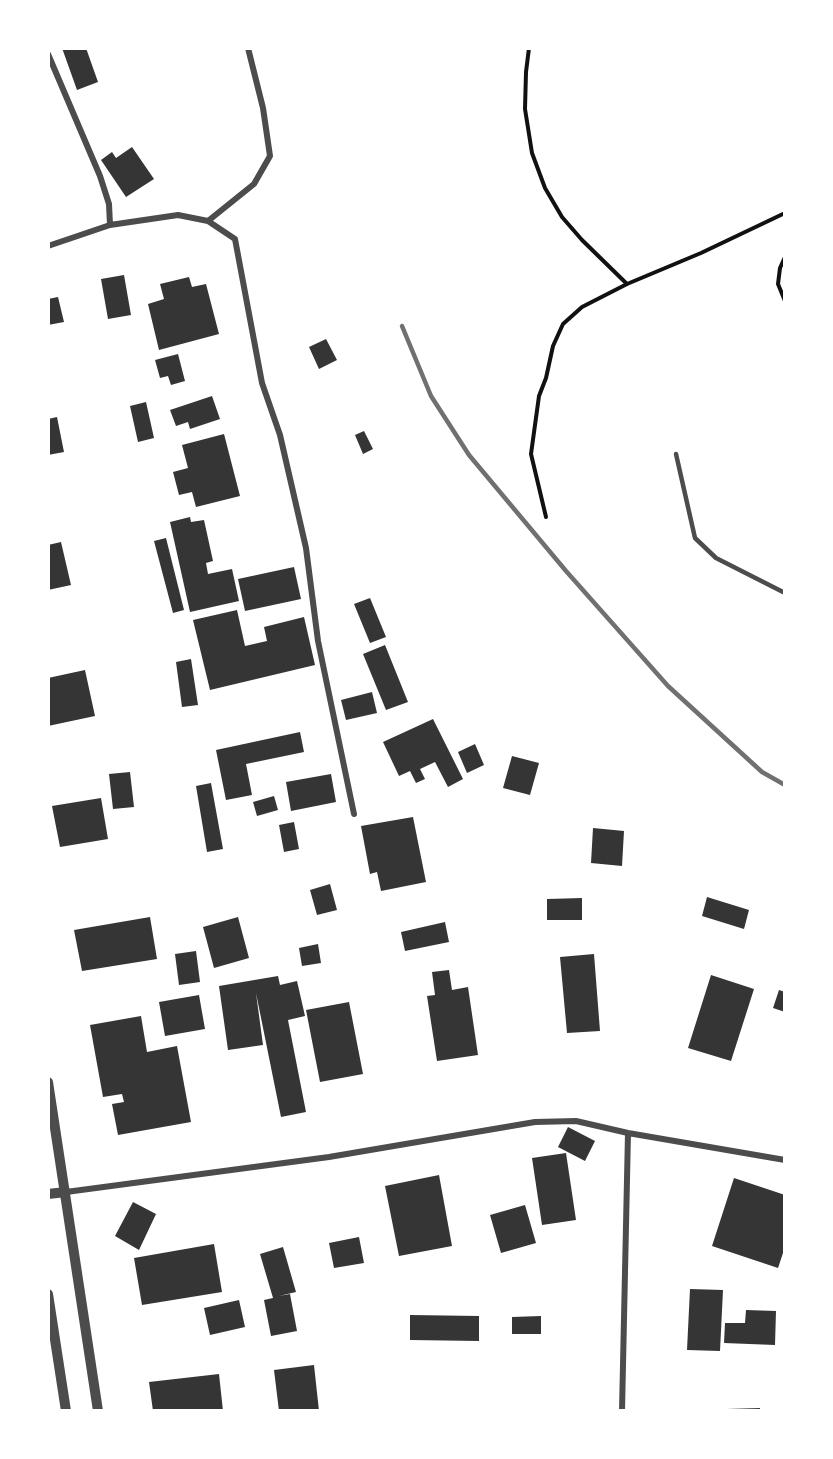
<!DOCTYPE html>
<html>
<head>
<meta charset="utf-8">
<style>
	body { margin:0 }
	#map { position:relative; width:833px; height:1459px; overflow:hidden; background:#fff; font-family:"Public Sans",sans-serif }
	canvas { display:block }
	.frame { position:absolute; inset:0; border:50px solid #fff; pointer-events:none }
</style>
</head>
<body>
<div id="map">
<canvas width="833" height="1459"></canvas>
<div class="frame"></div>
</div>
<script>
const c = document.querySelector('canvas').getContext('2d');
c.lineJoin = 'round';
function fill(path, color) {
  c.fillStyle = color;
  c.fill(path, 'evenodd');
}
function toPath(rows) {
  const path = new Path2D();
  for (const r of rows) {
    path.moveTo(r[0], r[1]);
    for (let i = 2; i < r.length; i += 2) path.lineTo(r[i], r[i + 1]);
  }
  return path;
}
function stroke(path, color, width, dash) {
  c.strokeStyle = color;
  c.lineWidth = width;
  c.lineCap = dash ? 'butt' : 'round';
  c.setLineDash(dash || []);
  c.stroke(path);
}
const building = toPath([
	[62,48,86,48,98,82,77,90],
	[132,147,154,179,126,197,101,160,112,152,116,158],
	[124,275,131,315,108,319,101,279],
	[189,277,192,287,206,284,219,334,159,350,148,304,164,299,160,284],
	[58,297,64,322,48,325,48,299],
	[326,339,337,360,319,369,309,347],
	[178,354,185,381,171,385,168,376,160,378,155,360],
	[212,396,220,419,190,429,188,422,176,426,170,410],
	[146,402,154,438,138,442,130,406],
	[57,417,64,452,48,455,48,419],
	[364,431,373,449,363,454,355,435],
	[224,434,240,496,196,507,192,492,179,495,173,472,188,468,182,445],
	[190,517,191,522,204,520,213,561,206,563,208,574,232,569,239,601,190,612,170,522],
	[166,538,184,610,173,613,154,541],
	[61,542,71,585,48,590,48,545],
	[294,567,301,599,245,611,238,579],
	[370,598,386,637,370,643,354,604],
	[237,610,245,646,267,641,264,627,304,617,315,665,210,690,193,620],
	[385,645,408,702,386,710,363,654],
	[191,659,198,705,182,707,176,662],
	[85,670,95,716,48,726,48,678],
	[372,692,377,713,346,720,341,700],
	[433,719,463,779,448,787,435,762,420,769,425,779,416,783,410,771,399,776,383,742],
	[300,732,304,752,246,764,252,795,226,800,216,750],
	[475,744,484,765,467,773,458,752],
	[512,756,539,763,530,795,503,788],
	[130,772,134,807,113,809,109,774],
	[331,774,336,802,291,811,286,782],
	[211,783,223,849,207,852,196,786],
	[274,796,278,810,257,816,253,802],
	[101,798,108,839,60,847,52,806],
	[413,817,426,882,381,891,377,872,370,874,361,826],
	[294,822,299,849,284,852,279,825],
	[593,828,624,831,622,866,591,863],
	[330,884,337,910,317,915,310,890],
	[707,897,749,910,744,929,702,916],
	[582,898,582,920,547,920,547,899],
	[150,917,157,959,82,971,74,930],
	[238,917,249,958,214,968,203,927],
	[445,922,449,942,405,951,401,932],
	[318,944,321,963,302,966,299,948],
	[196,951,200,982,179,985,175,954],
	[594,954,600,1031,567,1033,560,957],
	[449,970,452,990,468,987,478,1055,437,1061,427,996,435,995,432,972],
	[711,975,754,989,731,1061,688,1048],
	[278,976,280,985,297,981,305,1016,288,1020,306,1112,281,1117,256,993,263,1045,228,1050,219,986],
	[779,990,785,992,785,1012,773,1008],
	[199,995,205,1029,165,1036,159,1002],
	[349,1002,363,1074,320,1082,306,1010],
	[141,1016,147,1052,177,1046,191,1122,118,1135,112,1104,124,1102,122,1094,103,1097,90,1025],
	[568,1127,595,1141,585,1161,558,1147],
	[566,1153,576,1220,542,1225,532,1158],
	[439,1175,452,1246,399,1256,385,1186],
	[734,1178,785,1195,785,1247,778,1268,712,1246],
	[133,1202,156,1214,139,1250,115,1236],
	[525,1205,536,1243,501,1253,490,1215],
	[359,1237,364,1263,334,1268,329,1243],
	[214,1244,222,1292,142,1305,134,1258],
	[283,1247,296,1292,279,1296,290,1294,297,1331,271,1336,264,1300,273,1298,260,1254],
	[690,1289,723,1290,720,1351,687,1350],
	[239,1300,245,1327,210,1335,204,1308],
	[746,1310,776,1311,775,1345,724,1343,725,1323,745,1323],
	[410,1315,479,1316,479,1341,410,1340],
	[541,1316,541,1334,512,1334,512,1317],
	[314,1365,319,1411,279,1411,274,1370],
	[219,1374,223,1411,153,1411,149,1382],
	[760,1408,760,1411,726,1411,726,1409]
]);
const path = toPath([
	[529,48,526,72,525,109,532,153,545,188,562,217,582,240,627,284],
	[785,257,780,268,778,284,785,301],
	[546,517,531,454,539,396,546,378,553,346,563,324,582,307,627,284,701,253,785,213]
]);
const service = toPath([
	[676,454,695,538,716,558,785,593]
]);
const minor = toPath([
	[48,54,100,176,109,204,110,225],
	[208,221,254,184,270,156,263,108,248,48],
	[48,246,110,225,178,215,208,221,235,239,262,383,280,435,306,548,318,641,354,814],
	[66,1192,329,1157,535,1122,576,1121,628,1133,785,1160],
	[622,1411,628,1133]
]);
const tertiary = toPath([
	[48,1082,98,1411],
	[48,1194,66,1192],
	[48,1294,66,1411]
]);
const rail = toPath([
	[402,326,431,396,469,455,566,571,668,686,762,772,785,785]
]);
fill(building, '#353535');
stroke(path, '#111', 4);
stroke(service, '#4c4c4c', 4.5);
stroke(minor, '#4c4c4c', 6);
stroke(tertiary, '#4c4c4c', 10);
stroke(rail, '#707070', 4.5);
</script>
</body>
</html>
